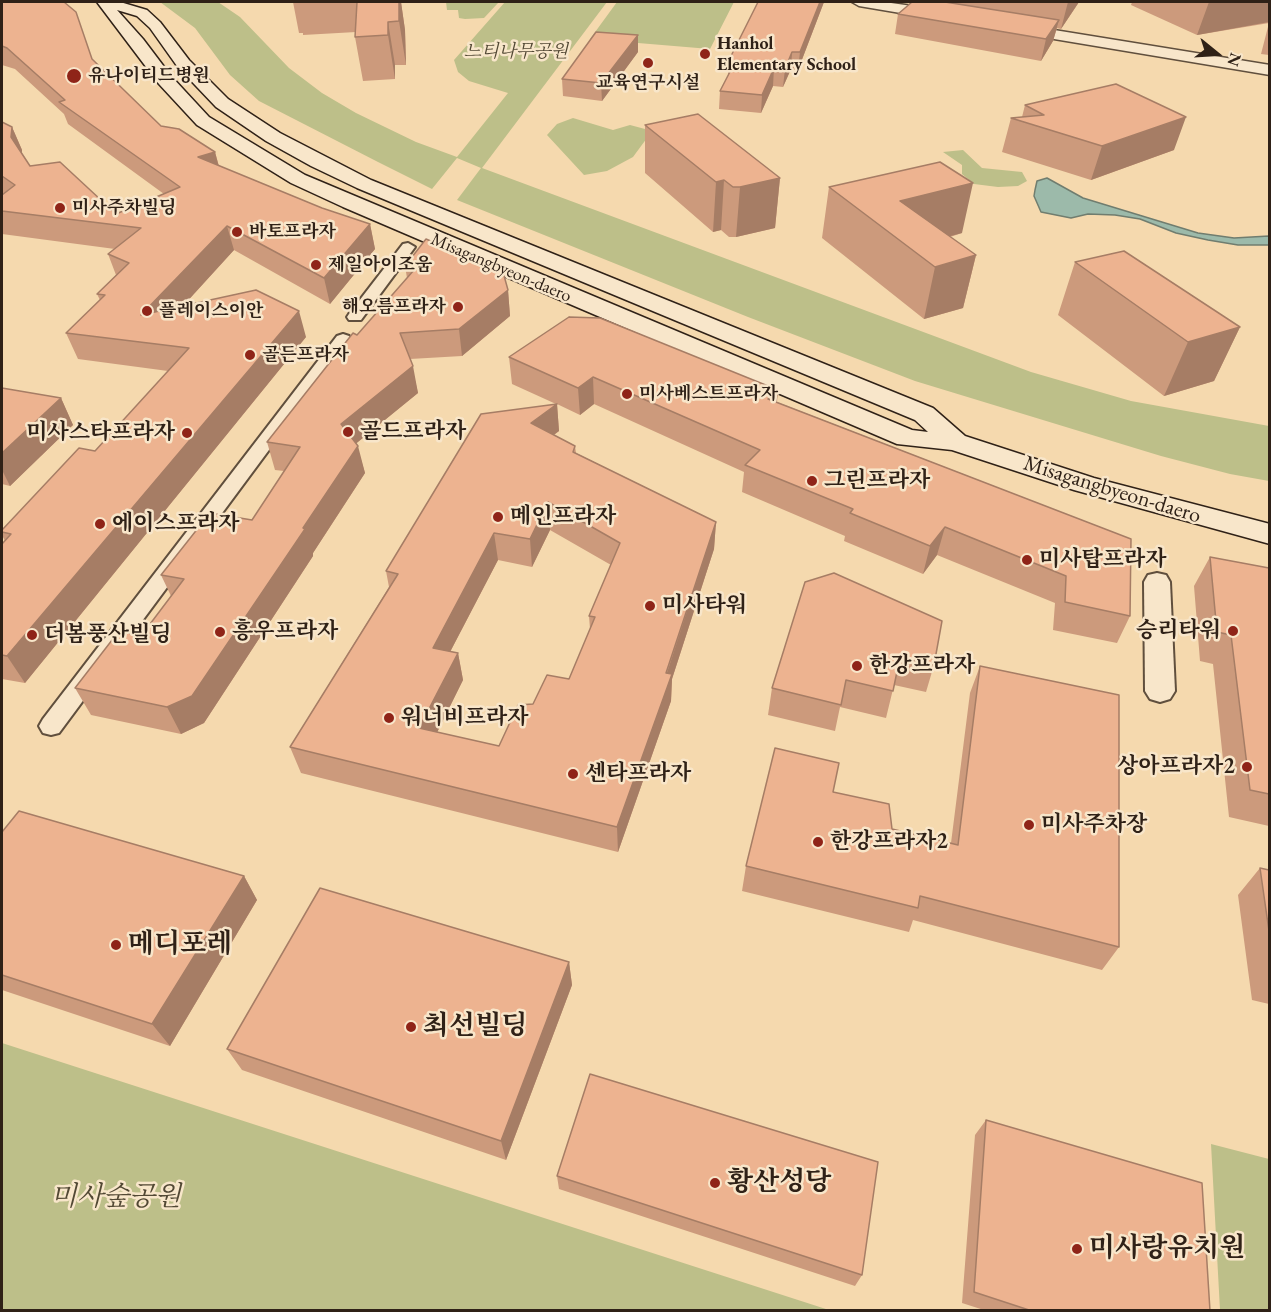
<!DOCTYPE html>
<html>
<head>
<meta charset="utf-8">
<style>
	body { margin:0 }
	#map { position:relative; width:1271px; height:1312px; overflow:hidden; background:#f5d9ae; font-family:"EB Garamond",serif }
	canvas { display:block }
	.frame { position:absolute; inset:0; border:3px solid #2f2117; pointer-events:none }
	.north { position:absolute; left:1187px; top:24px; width:60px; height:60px; -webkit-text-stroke:4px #f8e6ca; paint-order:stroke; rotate:108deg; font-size:16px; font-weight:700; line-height:24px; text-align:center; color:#2f2117 }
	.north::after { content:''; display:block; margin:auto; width:21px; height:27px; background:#2f2117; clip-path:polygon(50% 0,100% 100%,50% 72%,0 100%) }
</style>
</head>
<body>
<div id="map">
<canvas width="1271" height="1312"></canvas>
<div class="frame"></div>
<div class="north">N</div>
</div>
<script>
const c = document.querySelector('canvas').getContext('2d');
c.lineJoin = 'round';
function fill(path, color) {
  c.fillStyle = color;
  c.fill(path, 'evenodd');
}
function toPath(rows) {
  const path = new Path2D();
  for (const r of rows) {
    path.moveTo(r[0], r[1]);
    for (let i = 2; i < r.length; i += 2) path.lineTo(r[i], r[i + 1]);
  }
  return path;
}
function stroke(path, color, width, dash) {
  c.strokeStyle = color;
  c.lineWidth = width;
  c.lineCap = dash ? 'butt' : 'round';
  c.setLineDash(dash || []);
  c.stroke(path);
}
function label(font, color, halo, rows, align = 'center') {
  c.font = font + ' "EB Garamond","Noto Serif KR",serif';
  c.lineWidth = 5;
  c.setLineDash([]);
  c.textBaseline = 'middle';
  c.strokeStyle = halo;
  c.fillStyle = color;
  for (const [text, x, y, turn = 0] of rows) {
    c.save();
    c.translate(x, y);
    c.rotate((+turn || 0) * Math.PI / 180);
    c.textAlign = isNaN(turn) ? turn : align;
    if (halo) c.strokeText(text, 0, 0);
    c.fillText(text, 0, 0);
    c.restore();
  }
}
const green = toPath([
	[160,2,218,2,240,17,289,68,322,93,356,113,416,142,457,157,508,93,469,81,458,72,454,60,505,2,607,2,482,168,1031,372,1131,401,1269,426,1269,481,1230,474,1161,456,915,381,748,317,457,200,481,168,457,158,432,189,378,162,259,101,230,75,195,28],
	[446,2,499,2,484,18,465,19,459,18,458,10,447,10],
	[617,2,734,2,710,49,590,39],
	[573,118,613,130,630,125,645,129,647,138,633,157,607,171,584,175,547,135,557,124],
	[963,150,982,168,1022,172,1027,181,1018,186,998,187,974,184,962,174,962,165,943,152],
	[2,1043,829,1310,2,1310],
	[1211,1144,1269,1159,1269,1310,1220,1310]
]);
const water = toPath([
	[1047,178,1083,198,1198,233,1234,238,1269,236,1269,245,1238,245,1208,240,1176,233,1140,219,1115,215,1088,214,1071,218,1041,212,1034,196,1035,190,1037,181,1047,178]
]);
const pedestrian = toPath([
	[408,243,415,247,361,320,349,320,347,317,349,314,403,244,408,243],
	[343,334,349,336,351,339,349,342,59,733,51,735,43,733,39,726,43,719,337,336,343,334]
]);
const minor = toPath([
	[1157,573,1166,575,1170,582,1175,691,1170,699,1160,702,1150,699,1145,691,1144,582,1148,575,1157,573]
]);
const tertiary = toPath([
	[852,2,884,2,948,11,956,16,948,21,859,6,852,2],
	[1011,23,1270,65,1270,75,1006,31,1003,28,1006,25,1011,23]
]);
const secondary = toPath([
	[97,2,120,2,147,10,160,22,189,60,228,99,280,133,371,180,933,408,965,436,1094,478,1270,524,1270,544,1074,490,952,450,897,444,343,207,291,183,197,125,159,84,97,2],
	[117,10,137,16,150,28,177,66,216,107,266,141,311,166,357,188,915,420,928,432,912,430,305,175,209,117,171,76,143,39,117,10]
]);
const wall = toPath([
	[2,2,92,59,161,126,215,152,219,166,322,208,370,224,375,249,330,304,234,250,183,306,306,337,25,683,2,679,2,544,5,541,2,535,2,530,95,451,168,371,78,359,66,333,100,300,97,294,116,275,108,254,115,249,2,234,2,195,3,194,2,193,2,122,12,127,22,150,22,153,30,166,116,214,164,194,68,124,64,114,15,69,2,65],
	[293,2,401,2,405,30,406,65,395,65,395,79,363,81,355,37,356,32,303,35,303,33,299,33],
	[824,2,798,70,791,69,783,87,773,86,761,113,719,109,720,91,728,76,728,62],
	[912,2,1079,2,1061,29,1057,28,1053,41,1041,61,895,34,898,14],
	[1132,2,1269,2,1269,55,1261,54,1269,23,1197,35,1131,5],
	[638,52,602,101,563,96,562,79],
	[1025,105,1174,150,1091,180,1002,152,1011,118,1022,117],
	[645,125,780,178,775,228,736,237,729,237,721,230,713,232,645,173],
	[829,187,962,233,950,237,976,255,963,308,924,319,822,238],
	[1075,262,1240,327,1214,381,1164,396,1058,315],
	[405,266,508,290,510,316,462,356,410,359,418,393,356,443,365,473,313,553,313,556,204,723,181,734,91,715,75,688,141,636,171,596,161,575,252,520,284,471,275,470,267,442,407,278],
	[509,357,778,390,777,402,1131,539,1130,616,1117,643,1053,630,1055,603,937,555,923,574,844,541,845,536,742,492,744,472,594,404,580,415,557,404,559,431,554,435,575,446,576,453,716,522,714,549,672,679,671,701,618,852,301,773,290,747,389,587,386,571,556,404,512,384],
	[550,530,611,565,589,616,590,629,569,679,533,704,499,746,437,732,463,680,458,653,450,652,498,560,532,567],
	[2,389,61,398,73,425,10,486,2,484],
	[1210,557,1269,568,1269,826,1229,817,1213,664,1200,661,1194,586],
	[805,582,934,665,926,692,894,685,886,718,840,707,835,731,768,715,772,688],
	[980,666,1119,947,1102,970,913,920,909,932,742,891,746,866,833,792,892,829,951,843,970,693],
	[2,832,244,876,257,900,170,1046,2,990],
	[1260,868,1269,870,1269,1004,1252,1000,1238,895],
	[569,962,572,985,506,1160,242,1070,227,1049],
	[986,1120,1210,1311,987,1311,962,1303,975,1135],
	[557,1176,862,1275,855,1286,559,1189]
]);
const shadedWall = toPath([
	[399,2,401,2,405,30,406,65,399,21],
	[820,2,824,2,798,70,800,52],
	[1068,2,1079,2,1061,29],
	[1209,2,1269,2,1269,22,1197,35],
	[1059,20,1053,41,1041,61,1046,39],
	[388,22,395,65,395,79,388,35],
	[638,35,638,52,602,101,601,83],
	[792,52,791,69,783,87,785,69],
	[774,68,773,86,761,113,762,95],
	[1186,117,1174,150,1091,180,1102,146],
	[12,127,22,150,21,161,11,137],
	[215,152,221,175,198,157],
	[780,178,775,228,736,237,740,187],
	[724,180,721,230,713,232,716,182],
	[973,183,962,233,909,247,900,201],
	[370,224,375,249,330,304,324,278],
	[227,226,234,250,151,341,141,315],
	[976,255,963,308,924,319,935,267],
	[508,290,510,316,462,356,459,329],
	[299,311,306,337,25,683,7,656],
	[1240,327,1214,381,1164,396,1188,342],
	[413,366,418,393,347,451,341,424],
	[593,377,594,404,580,415,578,388],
	[778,390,775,417,768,399],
	[61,398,73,425,10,486,2,470,2,453],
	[557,404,559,431,533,450,531,423],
	[358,446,365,473,313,553,313,556,204,723,181,734,167,707,303,528],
	[548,502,550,530,532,567,530,539],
	[716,522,714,549,672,679,671,701,618,852,617,827],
	[945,527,937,555,923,574,930,546],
	[494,533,498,560,438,675,433,648],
	[458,653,463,680,426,755,419,728],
	[244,876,257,900,170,1046,152,1024],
	[569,962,572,985,506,1160,501,1141]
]);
const building = toPath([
	[2,2,64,2,76,12,92,59,161,126,179,129,215,152,198,157,322,208,370,224,324,278,227,226,141,315,256,290,299,311,7,656,2,655,2,544,11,534,2,532,2,530,79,448,95,451,189,348,66,333,105,295,97,294,129,263,108,254,141,228,2,211,2,195,15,185,2,176,2,122,12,127,11,137,30,166,60,162,116,214,180,187,59,102,65,100,7,48,2,46,2,2],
	[357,2,399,2,399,21,388,22,388,35,355,37,357,2],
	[758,2,820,2,800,52,792,52,785,69,774,68,762,95,720,91,735,62,728,62,758,2],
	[912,2,945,2,1059,20,1046,39,898,14,912,2],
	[596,32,638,35,601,83,562,79,596,32],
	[1116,84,1186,117,1102,146,1011,118,1044,115,1025,105,1116,84],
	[698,114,780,178,740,187,733,187,724,180,716,182,645,125,698,114],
	[940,162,973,183,900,201,976,255,935,267,829,187,940,162],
	[426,239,503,272,508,290,459,329,400,333,413,366,341,424,358,446,303,528,305,529,192,696,167,707,75,688,119,631,141,636,184,579,161,575,210,513,252,520,300,447,267,442,353,333,357,335,414,270,405,266,426,239],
	[1124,251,1240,327,1188,342,1075,262,1124,251],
	[569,317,600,318,778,390,768,399,1131,539,1130,616,1065,602,1066,576,945,527,930,546,850,513,853,509,745,465,760,450,593,377,578,388,509,357,569,317],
	[2,388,61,398,2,453,2,388],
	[557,404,531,423,575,446,573,452,716,522,666,673,672,674,617,827,290,747,398,574,386,571,481,414,557,404],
	[548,502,620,543,589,616,595,617,569,679,547,675,533,704,518,705,499,746,419,728,458,653,433,648,494,533,530,539,548,502],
	[1210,557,1269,568,1269,794,1250,790,1231,635,1217,632,1210,557],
	[834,573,942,621,934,665,900,657,893,691,846,680,841,705,772,688,805,582,834,573],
	[980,666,1119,695,1119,947,920,896,918,908,746,866,775,748,839,763,833,792,889,804,892,829,958,845,980,666],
	[19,811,244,876,152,1024,2,975,2,832,19,811],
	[1260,868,1269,870,1269,931,1260,868],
	[320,888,569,962,501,1141,227,1049,320,888],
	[590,1074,878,1162,862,1275,557,1176,590,1074],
	[986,1120,1202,1183,1210,1311,1032,1311,974,1292,986,1120]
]);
const markers = [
	[705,54,6,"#8f2418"],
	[648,63,6,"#8f2418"],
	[74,76,8,"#8f2418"],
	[60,208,6,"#8f2418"],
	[237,232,6,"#8f2418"],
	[316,265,6,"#8f2418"],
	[458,307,6,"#8f2418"],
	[147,311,6,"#8f2418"],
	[250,355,6,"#8f2418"],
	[627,394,6,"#8f2418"],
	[348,432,6,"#8f2418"],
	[187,433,6,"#8f2418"],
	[812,481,6,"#8f2418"],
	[498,517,6,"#8f2418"],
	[100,524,6,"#8f2418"],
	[1027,560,6,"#8f2418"],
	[650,606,6,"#8f2418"],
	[1233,631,6,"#8f2418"],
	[220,632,6,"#8f2418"],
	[32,635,6,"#8f2418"],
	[857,666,6,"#8f2418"],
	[389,718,6,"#8f2418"],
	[1247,767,6,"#8f2418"],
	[573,774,6,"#8f2418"],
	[1029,825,6,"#8f2418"],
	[818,842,6,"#8f2418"],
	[116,945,6,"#8f2418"],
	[411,1027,6,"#8f2418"],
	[715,1183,6,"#8f2418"],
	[1077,1249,6,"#8f2418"]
];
const farPoinames = [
	["Hanhol",717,44],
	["Elementary School",717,65],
	["유나이티드병원",88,76],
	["교육연구시설",648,83,"center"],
	["미사주차빌딩",72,208],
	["바토프라자",249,232],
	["제일아이조움",328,265],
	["해오름프라자",446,307,"right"],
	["플레이스이안",159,311],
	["골든프라자",262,355],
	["미사베스트프라자",639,394]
];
const farParknames = [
	["느티나무공원",516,52]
];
const farStreetnames = [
	["Misagangbyeon-daero",501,268,23]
];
const poiNames = [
	["골드프라자",360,432],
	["미사스타프라자",175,433,"right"],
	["그린프라자",824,481],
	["메인프라자",510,517],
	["에이스프라자",112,524],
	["미사탑프라자",1039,560],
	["미사타워",662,606],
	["승리타워",1221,631,"right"],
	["흥우프라자",232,632],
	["더봄풍산빌딩",44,635],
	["한강프라자",869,666],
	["워너비프라자",401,718],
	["상아프라자2",1235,767,"right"],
	["센타프라자",585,774],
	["미사주차장",1041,825],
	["한강프라자2",830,842]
];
const streetNames = [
	["Misagangbyeon-daero",1112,490,17]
];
const nearPoinames = [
	["메디포레",128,945],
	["최선빌딩",423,1027],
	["황산성당",727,1183],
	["미사랑유치원",1089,1249]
];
const nearParknames = [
	["미사숲공원",116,1198]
];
fill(green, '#bdbf89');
fill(water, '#9cbaaa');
stroke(water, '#707d6f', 1.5);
stroke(pedestrian, '#604f3d', 4);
stroke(minor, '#604f3d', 4);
stroke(tertiary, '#604f3d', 3);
stroke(secondary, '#2f2117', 3);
fill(pedestrian, '#f8e6ca');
fill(minor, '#f8e6ca');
fill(tertiary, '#f8e6ca');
fill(secondary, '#f8e6ca');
fill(wall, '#cc9a7c');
fill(shadedWall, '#a67d65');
fill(building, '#edb390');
stroke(building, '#a67d65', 1.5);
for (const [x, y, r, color] of markers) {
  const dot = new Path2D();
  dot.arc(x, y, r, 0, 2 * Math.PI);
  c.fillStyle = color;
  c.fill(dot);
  stroke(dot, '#f8e6ca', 2);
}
label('bold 18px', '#2f2117', '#f8e6ca', farPoinames, 'left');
label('italic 18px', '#524834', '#f8e6ca', farParknames);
label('18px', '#2f2117', '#f8e6ca', farStreetnames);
label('bold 22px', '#2f2117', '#f8e6ca', poiNames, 'left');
label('22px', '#2f2117', '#f8e6ca', streetNames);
label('bold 27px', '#2f2117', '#f8e6ca', nearPoinames, 'left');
label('italic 27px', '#524834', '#f8e6ca', nearParknames);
</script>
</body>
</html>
